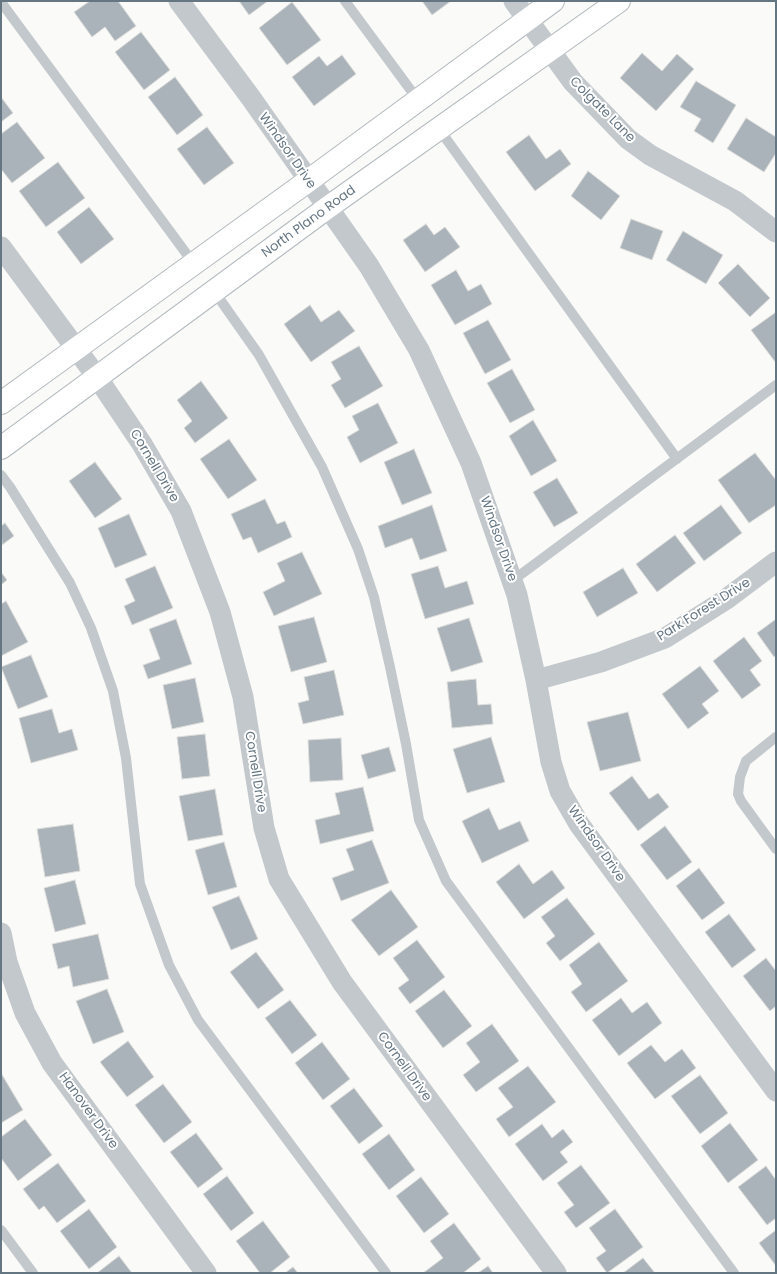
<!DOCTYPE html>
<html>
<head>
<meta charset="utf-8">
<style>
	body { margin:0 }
	#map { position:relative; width:777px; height:1274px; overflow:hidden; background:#fafaf8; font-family:Poppins,sans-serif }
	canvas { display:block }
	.frame { position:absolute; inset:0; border:2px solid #657683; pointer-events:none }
</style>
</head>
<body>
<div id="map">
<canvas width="777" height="1274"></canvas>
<div class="frame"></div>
</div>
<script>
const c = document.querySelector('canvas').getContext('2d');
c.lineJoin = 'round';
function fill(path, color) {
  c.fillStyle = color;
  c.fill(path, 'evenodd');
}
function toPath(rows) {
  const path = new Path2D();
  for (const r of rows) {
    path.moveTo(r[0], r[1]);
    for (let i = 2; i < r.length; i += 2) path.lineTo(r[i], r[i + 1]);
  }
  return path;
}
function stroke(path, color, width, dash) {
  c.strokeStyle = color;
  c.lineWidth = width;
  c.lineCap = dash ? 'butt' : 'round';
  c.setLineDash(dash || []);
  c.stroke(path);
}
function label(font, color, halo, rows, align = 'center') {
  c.font = font + ' Poppins,sans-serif';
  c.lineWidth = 4;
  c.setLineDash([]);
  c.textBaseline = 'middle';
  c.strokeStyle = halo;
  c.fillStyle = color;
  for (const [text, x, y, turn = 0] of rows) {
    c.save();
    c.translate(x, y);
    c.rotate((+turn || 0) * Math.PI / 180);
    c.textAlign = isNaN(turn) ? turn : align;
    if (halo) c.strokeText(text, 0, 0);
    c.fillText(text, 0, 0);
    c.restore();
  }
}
const building = toPath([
	[90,1,118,1,136,26,115,41,105,27,92,37,74,12,90,1],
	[239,1,268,1,249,15,239,1],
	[422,1,451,1,432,15,422,1],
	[292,2,321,40,287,65,259,28,292,2],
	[141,32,170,70,144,90,115,52,141,32],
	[642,53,662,71,677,54,694,69,656,111,620,78,642,53],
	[342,55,356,74,314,106,292,77,319,56,327,66,342,55],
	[175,77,203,115,177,135,148,97,175,77],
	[696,81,736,105,713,143,694,131,701,119,680,107,696,81],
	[1,97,13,113,1,122,1,97],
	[746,118,776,137,776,153,764,172,727,149,746,118],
	[17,122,45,158,12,183,1,169,1,134,17,122],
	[207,127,234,163,204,185,177,149,207,127],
	[529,135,546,159,560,149,571,164,535,191,506,152,529,135],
	[58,162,85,198,46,227,19,191,58,162],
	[588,171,620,196,601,220,571,196,588,171],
	[89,207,114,239,81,264,57,232,89,207],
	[631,219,663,231,652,260,620,248,631,219],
	[426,224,434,235,445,227,460,247,425,272,403,240,426,224],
	[683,231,723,255,706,284,666,260,683,231],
	[738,264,770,298,750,317,718,283,738,264],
	[456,270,468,291,481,284,492,304,455,325,431,285,456,270],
	[310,305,321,322,339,310,355,331,311,362,284,324,310,305],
	[776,312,776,363,751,330,776,312],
	[488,320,511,360,485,374,463,333,488,320],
	[359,346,383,386,345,408,331,385,341,379,331,362,359,346],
	[512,369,535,410,510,423,487,383,512,369],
	[201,381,228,418,195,443,184,428,192,421,177,400,201,381],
	[378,403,398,443,360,463,347,437,359,430,352,416,378,403],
	[533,420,557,461,531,476,509,436,533,420],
	[229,439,257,480,228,499,200,459,229,439],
	[414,449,432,493,402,505,384,462,414,449],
	[755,453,776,480,776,505,749,523,718,480,755,453],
	[95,462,122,499,95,518,69,481,95,462],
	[557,478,578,513,554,527,533,492,557,478],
	[265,499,277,524,285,521,292,537,258,553,251,537,243,540,231,514,265,499],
	[432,505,447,551,420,560,412,538,385,548,378,526,432,505],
	[721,505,742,533,704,561,683,533,721,505],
	[129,514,147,555,115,568,98,528,129,514],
	[5,523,14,536,2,545,1,526,5,523],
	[675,535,696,563,657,592,636,564,675,535],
	[302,552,322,594,274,616,263,592,285,581,277,563,302,552],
	[155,566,173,608,132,625,124,606,135,601,125,579,155,566],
	[438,566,445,588,467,581,474,604,425,619,411,574,438,566],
	[623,568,638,593,597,617,583,592,623,568],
	[1,572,7,580,1,585,1,572],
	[6,601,28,642,1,656,1,604,6,601],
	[314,617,327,662,291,672,278,626,314,617],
	[469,618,483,662,451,672,437,628,469,618],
	[176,619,192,664,148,679,143,665,160,659,149,629,176,619],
	[776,619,776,655,774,657,757,633,776,619],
	[744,637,762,661,750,670,761,685,742,699,713,661,744,637],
	[31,655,48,697,18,709,1,667,31,655],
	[700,666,719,691,702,704,709,713,688,729,662,694,700,666],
	[334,670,344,715,303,724,298,703,309,700,304,677,334,670],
	[195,678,204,722,172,729,163,685,195,678],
	[476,679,478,705,491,704,493,724,452,728,447,682,476,679],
	[52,709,59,733,72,729,78,750,31,763,19,718,52,709],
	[628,712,641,761,600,771,587,722,628,712],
	[205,734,210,776,182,779,177,737,205,734],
	[491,737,505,782,467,793,453,749,491,737],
	[341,738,343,780,310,782,308,740,341,738],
	[389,747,396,771,368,779,361,755,389,747],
	[632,776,649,799,658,793,669,807,638,831,609,793,632,776],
	[363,787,374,831,320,844,315,820,340,814,335,793,363,787],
	[215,789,223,835,188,841,179,796,215,789],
	[489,808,499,830,520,821,529,841,482,863,462,821,489,808],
	[73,824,80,871,45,877,37,829,73,824],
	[665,826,692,862,667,880,640,845,665,826],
	[372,840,389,883,341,901,332,878,354,870,346,849,372,840],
	[224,842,237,887,208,895,195,850,224,842],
	[519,864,533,884,552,870,565,888,524,919,496,882,519,864],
	[699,868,725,903,702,920,676,886,699,868],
	[75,880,86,924,55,932,44,888,75,880],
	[391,890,418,927,379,956,351,920,391,890],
	[239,896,258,939,231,950,212,907,239,896],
	[567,898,595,934,560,961,546,943,555,936,541,917,567,898],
	[729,914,756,950,732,968,705,932,729,914],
	[98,934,109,979,73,987,69,966,58,969,52,944,98,934],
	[417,940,445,977,410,1004,398,988,409,980,393,958,417,940],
	[599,942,628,981,586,1012,571,992,582,984,569,965,599,942],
	[256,952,284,990,258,1009,230,972,256,952],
	[766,958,776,971,776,1006,770,1011,743,976,766,958],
	[107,989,124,1032,93,1044,76,1001,107,989],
	[444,990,472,1026,443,1048,415,1011,444,990],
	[621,998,632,1013,647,1002,662,1023,619,1056,592,1020,621,998],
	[290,1000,317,1035,292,1054,265,1018,290,1000],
	[492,1024,519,1061,476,1092,463,1075,480,1062,466,1043,492,1024],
	[128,1041,154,1077,127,1097,100,1062,128,1041],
	[322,1042,350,1079,323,1100,295,1063,322,1042],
	[651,1045,665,1062,682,1049,696,1068,655,1099,627,1063,651,1045],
	[528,1066,556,1102,509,1137,496,1119,513,1107,498,1088,528,1066],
	[1,1073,23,1110,1,1123,1,1073],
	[700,1075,728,1113,700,1134,671,1096,700,1075],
	[163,1084,192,1122,164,1143,135,1105,163,1084],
	[354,1088,383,1126,359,1144,330,1106,354,1088],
	[25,1119,52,1155,18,1181,1,1158,1,1137,25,1119],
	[730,1123,758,1160,728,1183,701,1146,730,1123],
	[542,1124,552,1138,563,1129,573,1142,560,1152,568,1162,543,1181,515,1144,542,1124],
	[196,1133,223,1169,198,1188,170,1152,196,1133],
	[389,1134,415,1170,389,1190,362,1154,389,1134],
	[58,1163,86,1201,57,1223,44,1206,39,1210,23,1189,58,1163],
	[581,1165,610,1203,576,1228,564,1212,574,1205,557,1183,581,1165],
	[766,1166,776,1180,776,1218,767,1225,738,1187,766,1166],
	[227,1176,254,1213,231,1231,203,1194,227,1176],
	[421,1177,449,1214,424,1233,396,1196,421,1177],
	[89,1209,117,1247,89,1269,60,1231,89,1209],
	[615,1209,643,1247,607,1273,596,1258,606,1251,589,1228,615,1209],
	[263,1221,290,1257,270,1273,260,1273,236,1241,263,1221],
	[454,1223,481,1259,463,1273,423,1273,443,1258,430,1241,454,1223],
	[776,1230,776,1266,759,1243,776,1230],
	[119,1256,132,1273,97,1273,119,1256],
	[643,1258,655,1273,623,1273,643,1258],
	[488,1266,493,1273,478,1273,488,1266],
	[293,1267,298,1273,285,1273,293,1267]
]);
const lane = toPath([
	[345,1,418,100],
	[1,2,194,264],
	[439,129,677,459],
	[214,291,259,355,322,467,358,549,374,597,390,667,406,744,419,820,446,881,734,1273],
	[1,475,10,487,70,583,91,628,113,691,126,758,140,884,169,965,198,1020,386,1273],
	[512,581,776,385],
	[776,737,746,761,740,777,738,794,741,801,776,849],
	[1,1230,33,1273]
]);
const street = toPath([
	[179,1,251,98,369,266,419,350,471,463,517,595,536,680,551,762,560,791,579,824,776,1091],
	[514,1,573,82,628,139,650,155,735,201,776,232],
	[1,247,97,377,142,444,181,511,220,612,243,697,264,828,279,879,342,982,556,1273],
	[536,680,601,662,665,638,725,600,776,562],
	[1,933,7,962,25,1013,52,1063,206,1273]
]);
const secondary = toPath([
	[1,403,308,181,553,1],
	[1,448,327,208,619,1]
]);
const streetNames = [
	["Colgate Lane",602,110,45],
	["Windsor Drive",287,151,55],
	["North Plano Road",309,222,-36],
	["Cornell Drive",154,466,59],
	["Windsor Drive",498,539,71],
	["Park Forest Drive",704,610,-32],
	["Cornell Drive",255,772,81],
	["Windsor Drive",596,844,55],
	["Cornell Drive",404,1067,54],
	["Hanover Drive",88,1111,54]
];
fill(building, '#aab3b9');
stroke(building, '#dcdcda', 1);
stroke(secondary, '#b3babf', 24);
stroke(lane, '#c3c8cc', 10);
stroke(street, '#c3c8cc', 21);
stroke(secondary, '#fff', 22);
label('13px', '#657683', '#fff', streetNames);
</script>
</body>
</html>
